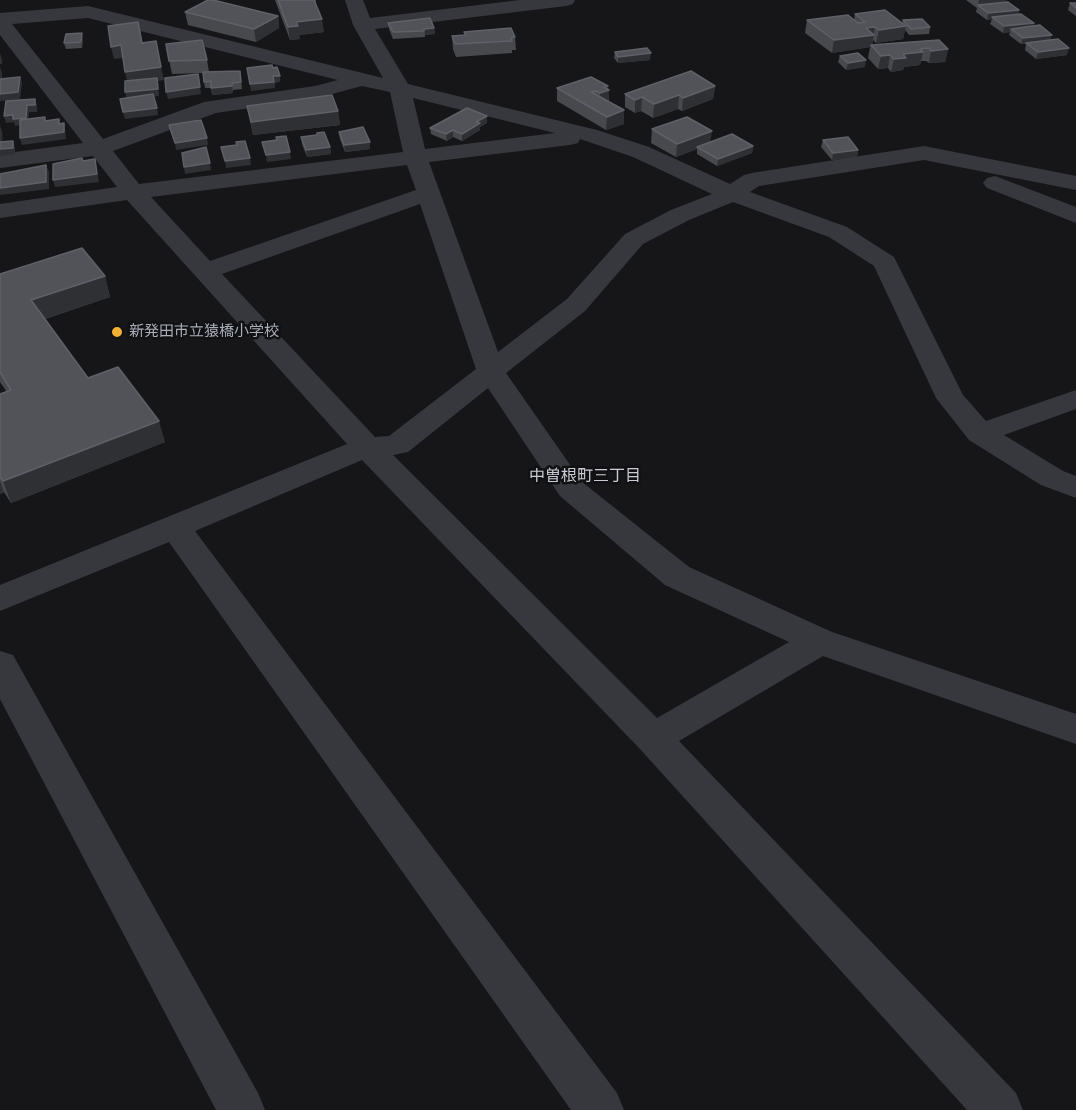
<!DOCTYPE html>
<html>
<head>
<meta charset="utf-8">
<style>
	body { margin:0 }
	canvas { display:block; background:#161618 }
</style>
</head>
<body>
<canvas width="1076" height="1110"></canvas>
<script>
const c = document.querySelector('canvas').getContext('2d');
c.lineJoin = 'round';
function toPath(rows) {
  const path = new Path2D();
  for (const r of rows) {
    path.moveTo(r[0], r[1]);
    for (let i = 2; i < r.length; i += 2) path.lineTo(r[i], r[i + 1]);
  }
  return path;
}
function fill(path, color) {
  c.fillStyle = color;
  c.fill(path, 'evenodd');
}
function stroke(path, color, width, dash) {
  c.strokeStyle = color;
  c.lineWidth = width;
  c.lineCap = dash ? 'butt' : 'round';
  c.setLineDash(dash || []);
  c.stroke(path);
}
function label(font, color, halo, rows, align = 'center') {
  c.font = font + ' "DM Sans","Noto Sans JP",sans-serif';
  c.lineWidth = 5;
  c.setLineDash([]);
  c.textBaseline = 'middle';
  c.strokeStyle = halo;
  c.fillStyle = color;
  for (const [text, x, y, turn = 0] of rows) {
    c.save();
    c.translate(x, y);
    c.rotate((+turn || 0) * Math.PI / 180);
    c.textAlign = isNaN(turn) ? turn : align;
    if (halo) c.strokeText(text, 0, 0);
    c.fillText(text, 0, 0);
    c.restore();
  }
}
const minor = toPath([
	[345,0,363,0,370,18,520,0,575,0,573,4,566,6,375,29,408,84,597,130,649,147,730,184,744,175,752,173,924,146,1076,176,1076,190,924,160,759,186,750,192,847,227,894,257,963,395,986,421,1076,390,1076,409,1004,435,1063,471,1076,476,1076,498,1041,485,969,440,936,398,874,266,829,237,733,202,689,220,643,244,585,311,506,373,582,482,689,567,832,632,1076,714,1076,744,823,656,679,741,1016,1093,1023,1110,967,1110,640,749,362,460,195,531,617,1093,624,1110,571,1110,169,542,0,611,0,585,347,444,127,200,0,218,0,204,117,187,93,156,0,168,0,154,83,143,0,35,0,13,88,6,383,78,353,25,345,0],
	[88,18,338,80,315,86,204,102,103,139,12,24,88,18],
	[362,86,390,92,403,152,139,184,113,151,216,113,317,98,362,86],
	[413,98,555,133,425,149,413,98],
	[580,139,633,157,712,194,671,210,625,234,567,299,498,352,429,162,570,145,578,143,580,139],
	[407,165,416,190,210,261,151,197,407,165],
	[420,204,476,369,389,436,375,437,222,274,420,204],
	[488,388,560,496,665,585,789,642,657,718,393,455,408,452,488,388],
	[995,176,1076,207,1076,223,987,188,983,183,987,178,995,176],
	[0,651,13,655,258,1093,265,1110,216,1110,0,699,0,651]
]);
const wall = toPath([
	[275,0,316,0,316,5,324,32,299,35,300,39,290,40],
	[966,0,1006,0,1005,2,1019,10,1018,14,1034,23,1033,26,1067,55,1036,59,1025,50,1026,44,1021,44,1009,35,1010,32,1003,33,990,24,992,19,987,20,976,12,977,8],
	[1070,3,1076,3,1076,16,1068,10],
	[185,12,278,16,279,28,256,42,188,25],
	[855,14,902,23,903,20,930,27,929,34,909,35,905,30,903,39,876,43,873,40,872,45,948,49,945,62,929,63,926,61,921,61,920,65,904,67,903,70,891,72,888,68,878,69,868,58,870,47,832,53,805,33,807,20,854,20],
	[388,23,434,28,435,34,425,35,425,37,393,39,389,29],
	[464,32,515,37,516,50,512,50,512,53,456,57,453,49,452,36,465,35],
	[83,40,82,48,66,49,64,43],
	[166,44,207,60,209,72,240,71,242,89,233,90,233,93,212,95,211,88,205,88,203,73,172,74],
	[615,52,650,60,618,63,614,58],
	[840,56,865,67,846,70,838,62],
	[715,86,713,99,682,111,678,109,653,118,641,111,635,113,625,107,625,94],
	[557,88,608,90,609,102,624,110,624,124,606,130,557,101],
	[247,106,338,111,340,125,253,135],
	[487,123,480,127,480,130,462,141,453,137,447,141,431,134,430,128],
	[652,129,711,142,753,146,752,153,717,166,697,154,697,149,676,157,651,143],
	[339,132,370,142,370,149,345,152,340,139],
	[317,135,330,147,331,154,307,157,302,144,301,137],
	[823,140,858,150,857,157,832,160,821,147],
	[0,274,105,276,110,297,45,319,88,378,165,442,11,503,4,492,0,494,0,394,7,392,0,382]
]);
const shadedWall = toPath([
	[979,0,1006,0,1004,4,978,5,977,8],
	[1019,10,1017,16,992,17,992,19,987,20,988,13],
	[278,16,279,28,256,42,254,29],
	[322,19,324,32,299,35,300,39,290,40,288,27,296,22],
	[1034,23,1032,29,1011,29,1010,32,1003,33,1004,26],
	[906,26,903,39,876,43,879,30],
	[875,27,872,46,871,45,870,47,832,53,834,40,866,28],
	[434,28,435,34,425,35,424,29],
	[82,33,83,40,82,48,81,42],
	[1052,35,1050,41,1021,44,1023,38],
	[121,45,124,58,114,59,111,47],
	[1069,48,1067,55,1036,59,1038,52],
	[948,49,945,62,929,63,931,51],
	[923,52,920,65,904,67,903,70,891,72,894,59,903,54],
	[0,53,2,60,2,64,0,64],
	[651,53,650,60,618,63,618,57],
	[890,55,888,68,878,69,881,56],
	[866,60,865,67,846,70,848,63],
	[0,67,2,73,2,78,0,78],
	[161,67,164,80,158,81,159,96,127,99,125,92,128,85,125,72],
	[198,74,201,94,168,99,166,92],
	[273,76,280,76,280,82,275,83,275,88,251,91,250,84],
	[20,77,22,83,20,99,0,101,0,94],
	[232,83,233,93,212,95,211,88],
	[608,86,608,91,609,90,608,103,599,107,600,93,604,87],
	[715,86,713,99,682,111,683,98],
	[679,95,678,109,653,118,654,104],
	[642,97,641,111,635,113,635,100],
	[35,99,37,105,37,112,29,112,28,124,15,126,14,122,6,123,4,116,13,115,27,105],
	[157,108,158,115,125,119,123,112],
	[624,110,624,124,606,130,607,117],
	[338,111,340,125,253,135,251,122],
	[487,116,487,123,480,127,480,130,462,141,462,134,476,122],
	[64,123,65,130,66,139,22,145,20,138],
	[0,125,2,132,3,146,0,146],
	[453,130,453,137,447,141,446,134],
	[712,131,710,144,697,147,697,149,676,157,677,144],
	[207,138,208,145,176,150,175,143],
	[13,141,15,148,15,154,0,156,0,149],
	[370,142,370,149,345,152,344,145],
	[753,146,752,153,717,166,718,159],
	[330,147,331,154,307,157,306,150],
	[858,150,857,157,832,160,833,153],
	[290,152,291,159,267,162,266,155],
	[250,158,251,165,226,168,225,161],
	[95,159,99,182,55,187,53,180],
	[210,163,211,170,185,174,184,167],
	[46,165,49,172,49,189,0,195,0,188],
	[105,276,110,297,38,321,31,300],
	[159,421,165,442,11,503,3,481],
	[0,481,4,492,0,494]
]);
const building = toPath([
	[208,0,213,0,278,16,254,29,185,12,208,0],
	[278,0,314,0,322,19,296,22,298,26,288,27,278,0],
	[1008,2,1019,10,988,13,978,5,1008,2],
	[1070,3,1076,3,1076,8,1070,3],
	[885,10,906,26,879,30,875,27,866,28,874,35,834,40,807,20,848,15,858,23,865,22,855,14,885,10],
	[1021,14,1034,23,1004,26,992,17,1021,14],
	[430,18,434,28,424,29,424,31,393,32,388,23,430,18],
	[922,19,930,27,911,29,903,20,922,19],
	[138,22,142,43,156,41,161,67,125,72,121,45,111,47,108,26,138,22],
	[1040,25,1052,35,1023,38,1011,29,1040,25],
	[511,28,515,37,511,38,512,41,455,44,452,36,466,35,464,32,511,28],
	[82,33,81,42,64,43,66,34,82,33],
	[1058,39,1069,48,1038,52,1026,43,1058,39],
	[202,40,207,60,169,61,166,44,202,40],
	[939,40,948,49,931,51,929,48,920,49,923,52,903,54,906,58,894,59,890,55,881,56,871,45,939,40],
	[647,48,651,53,618,57,615,52,647,48],
	[858,53,866,60,848,63,840,56,858,53],
	[272,65,273,68,277,67,280,76,273,76,274,82,250,84,247,68,272,65],
	[240,71,241,82,232,83,232,86,211,88,211,81,204,82,203,72,240,71],
	[691,71,715,86,683,98,679,95,654,104,642,97,635,100,625,94,691,71],
	[198,74,200,87,166,92,165,78,198,74],
	[20,77,18,92,0,94,0,79,20,77],
	[591,77,608,86,604,87,609,90,600,93,595,91,591,92,624,110,607,117,557,88,591,77],
	[157,78,158,89,125,92,125,81,157,78],
	[153,94,157,108,123,112,120,99,153,94],
	[332,95,338,111,251,122,247,106,332,95],
	[35,99,35,105,27,105,26,118,13,119,13,115,4,116,6,101,35,99],
	[467,108,487,116,476,122,480,123,462,134,453,130,446,134,430,128,467,108],
	[45,117,45,121,59,119,59,124,64,123,64,132,20,138,20,120,45,117],
	[687,117,712,131,677,144,652,129,687,117],
	[201,120,207,138,175,143,169,125,201,120],
	[363,127,370,142,344,145,339,132,363,127],
	[324,132,330,147,306,150,301,137,317,135,317,133,324,132],
	[732,134,753,146,718,159,697,147,732,134],
	[286,136,290,152,266,155,262,142,277,140,276,137,286,136],
	[848,137,858,150,833,153,823,140,848,137],
	[13,141,13,148,0,149,0,142,13,141],
	[245,141,250,158,225,161,221,147,237,145,236,142,245,141],
	[206,147,210,163,184,167,182,153,206,147],
	[82,158,83,161,95,159,97,174,53,180,53,164,82,158],
	[46,165,46,182,0,188,0,174,46,165],
	[82,248,105,276,31,300,88,378,118,367,159,421,3,481,0,477,0,394,11,390,0,372,0,274,82,248]
]);
const markers = [
	[117,332,6,"#f2b134"]
];
const poiNames = [
	["新発田市立猿橋小学校",129,332]
];
const neighbourhoodNames = [
	["中曽根町三丁目",585,477]
];
fill(minor, '#37383d');
fill(wall, '#47494d');
fill(shadedWall, '#2f3033');
fill(building, '#525359');
stroke(building, '#5f6168', 1.5);
for (const [x, y, r, color] of markers) {
  const dot = new Path2D();
  dot.arc(x, y, r, 0, 2 * Math.PI);
  c.fillStyle = color;
  c.fill(dot);
  stroke(dot, '#111113', 2);
}
label('15px', '#a8adb8', '#111113', poiNames, 'left');
label('16px', '#c9ccd4', '#111113', neighbourhoodNames);
</script>
</body>
</html>
